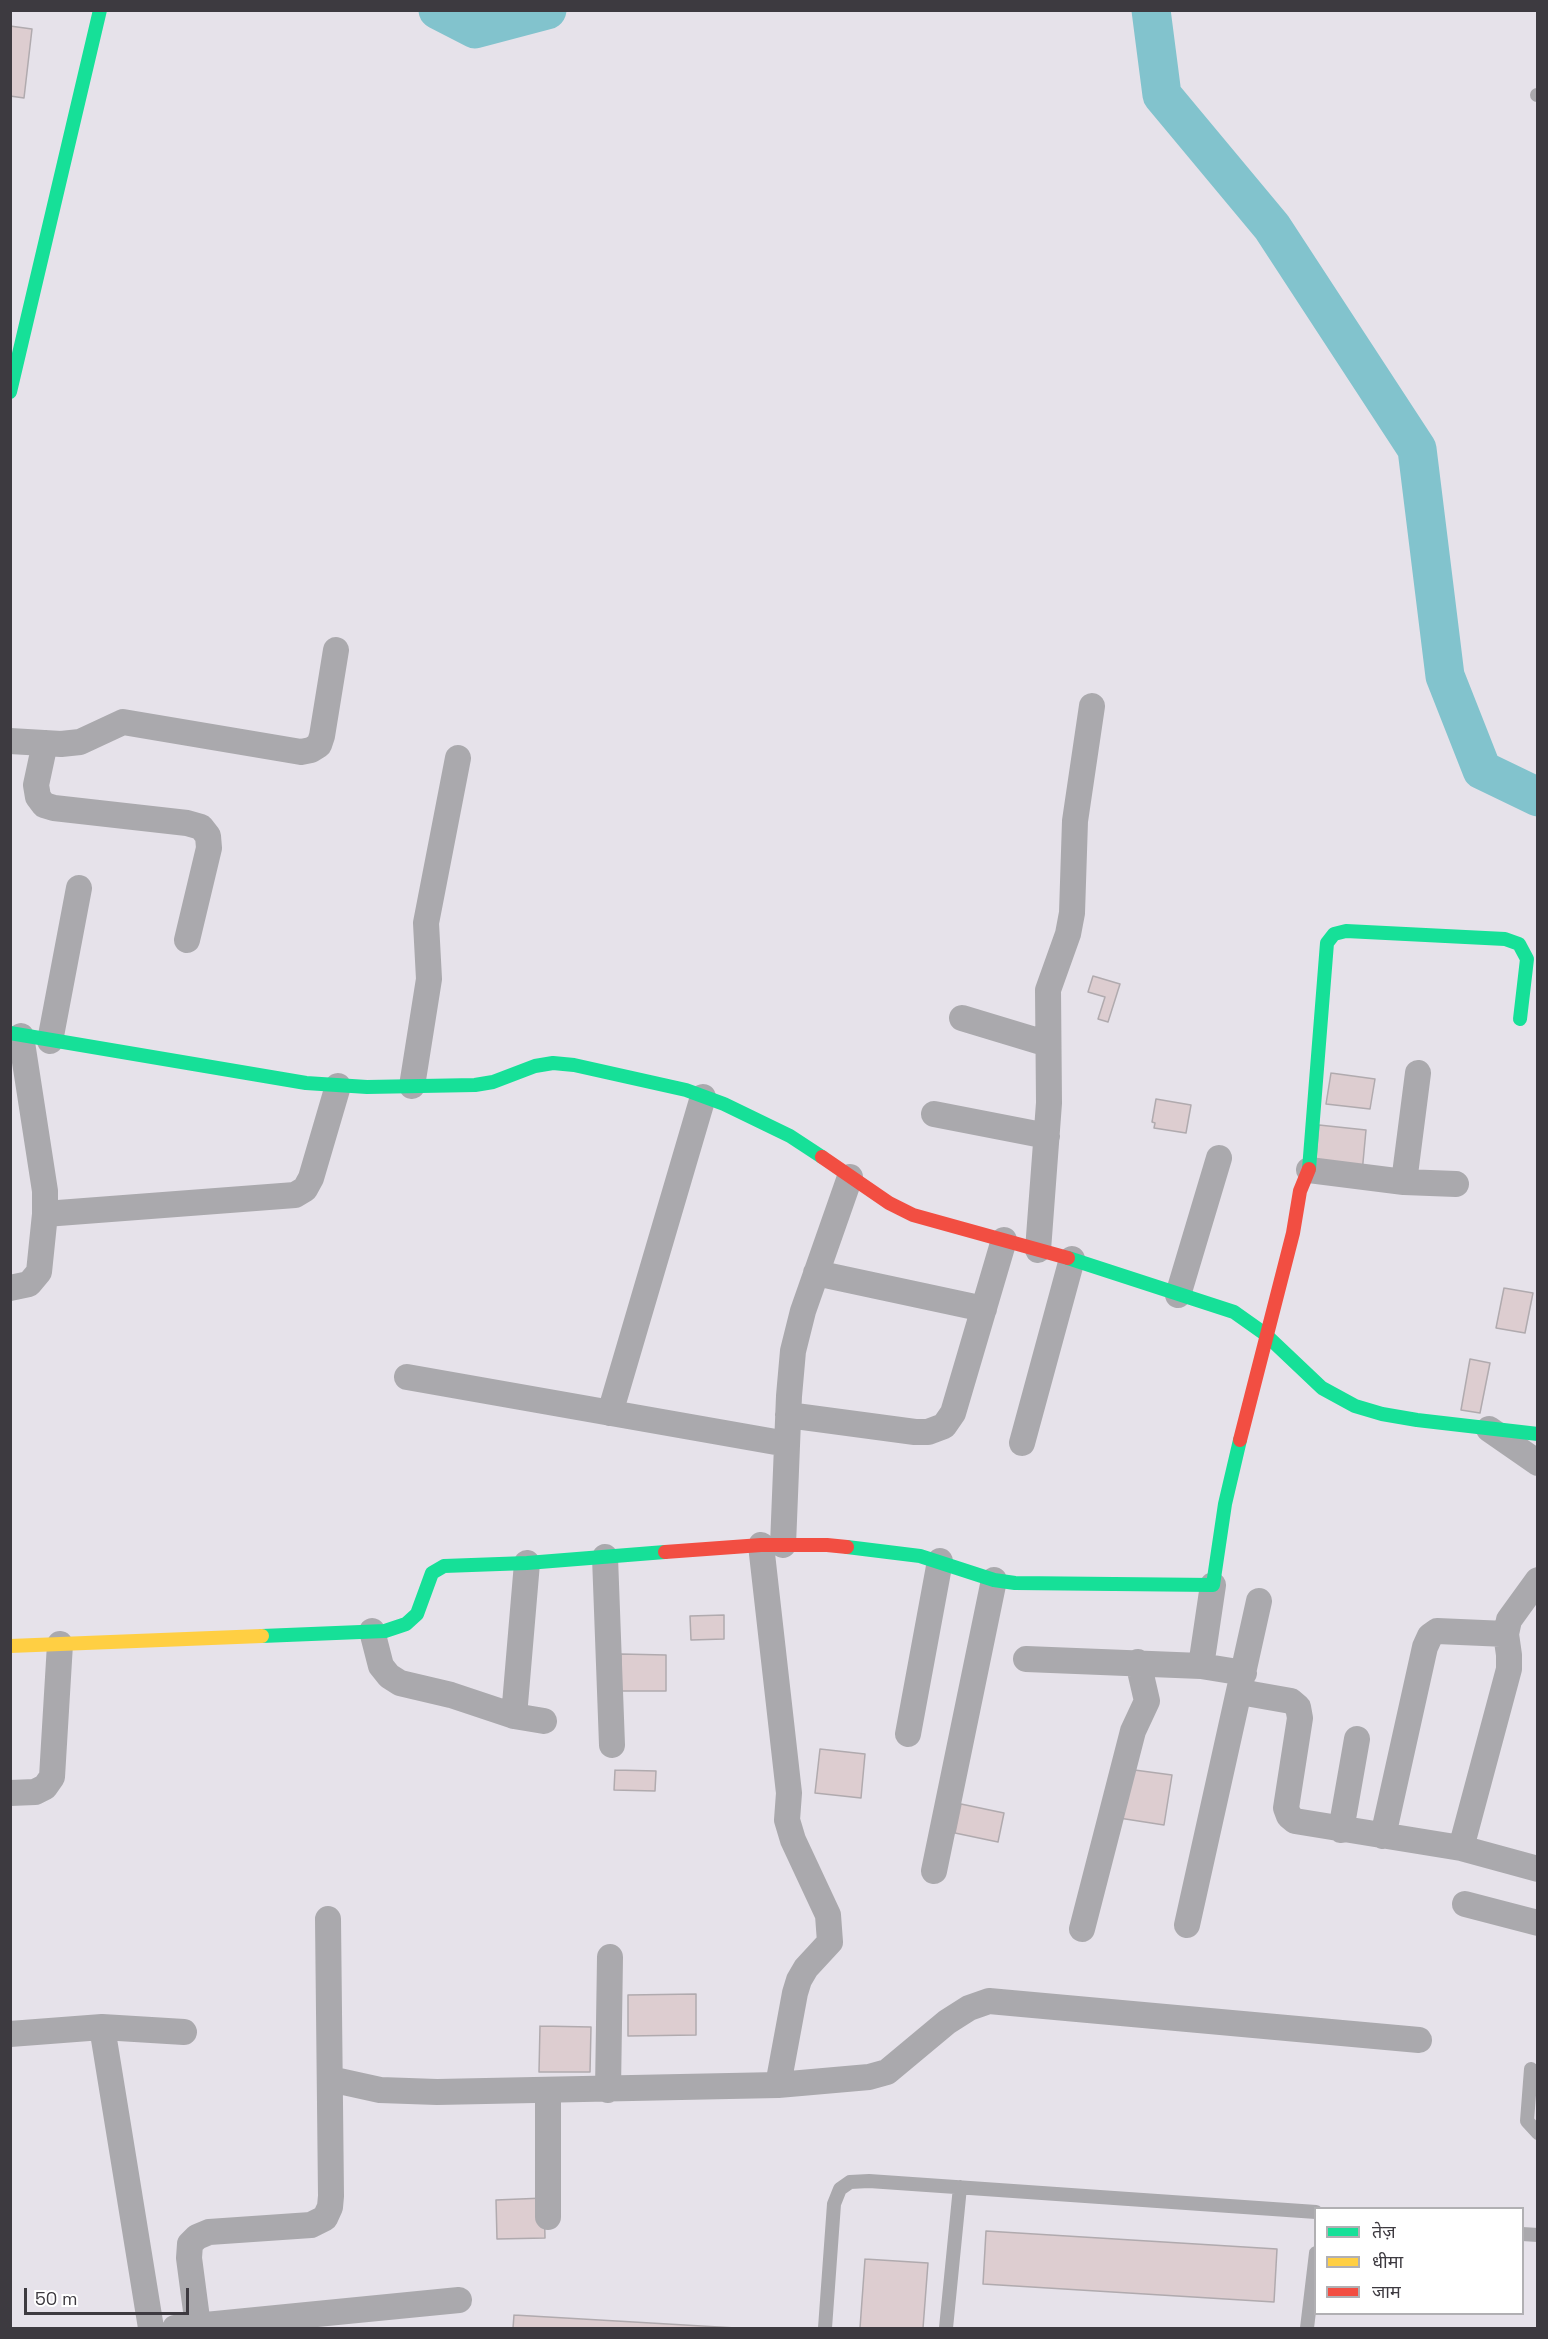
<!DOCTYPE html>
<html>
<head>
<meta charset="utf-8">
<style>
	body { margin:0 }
	#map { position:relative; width:1548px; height:2339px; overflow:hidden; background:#e6e2ea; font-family:"Space Grotesk","Noto Sans Devanagari",sans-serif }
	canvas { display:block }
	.frame { position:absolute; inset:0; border:12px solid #3d3a40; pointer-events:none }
	.legend { position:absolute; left:1314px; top:2207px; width:210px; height:108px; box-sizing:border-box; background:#fff; border:2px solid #b1b0b3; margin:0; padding:8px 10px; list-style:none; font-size:18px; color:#3d3a40 }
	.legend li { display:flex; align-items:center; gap:12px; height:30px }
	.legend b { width:30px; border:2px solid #b1b0b3 }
	.scale { position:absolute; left:24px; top:2288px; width:165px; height:27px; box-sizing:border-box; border:3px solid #3d3a40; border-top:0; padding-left:8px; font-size:18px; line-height:21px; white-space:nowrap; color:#3d3a40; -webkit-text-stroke:4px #fff; paint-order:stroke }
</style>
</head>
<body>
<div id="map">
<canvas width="1548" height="2339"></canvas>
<div class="frame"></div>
<ul class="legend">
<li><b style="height:8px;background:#16e098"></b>तेज़</li>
<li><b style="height:8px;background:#ffcf43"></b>धीमा</li>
<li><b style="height:8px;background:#f24e42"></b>जाम</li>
</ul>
<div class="scale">50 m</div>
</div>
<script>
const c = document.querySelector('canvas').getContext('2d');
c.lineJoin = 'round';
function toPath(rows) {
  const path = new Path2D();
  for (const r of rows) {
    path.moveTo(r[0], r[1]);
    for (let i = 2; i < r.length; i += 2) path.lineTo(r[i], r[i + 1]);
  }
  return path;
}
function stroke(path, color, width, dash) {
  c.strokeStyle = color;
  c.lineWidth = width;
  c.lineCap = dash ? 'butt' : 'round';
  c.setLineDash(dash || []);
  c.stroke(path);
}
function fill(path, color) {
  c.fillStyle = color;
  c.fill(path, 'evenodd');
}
const river = toPath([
	[438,10,475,29,547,10],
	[1151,10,1162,95,1272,227,1417,449,1445,676,1482,770,1538,797]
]);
const building = toPath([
	[10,26,32,29,24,98,10,96,10,26],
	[1093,976,1120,984,1108,1022,1098,1019,1105,997,1088,992,1093,976],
	[1331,1073,1375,1079,1370,1109,1326,1104,1331,1073],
	[1156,1099,1191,1105,1186,1133,1154,1128,1155,1123,1152,1122,1156,1099],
	[1319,1125,1366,1130,1362,1173,1315,1169,1319,1125],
	[1504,1288,1533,1293,1525,1333,1496,1328,1504,1288],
	[1470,1359,1490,1363,1480,1413,1461,1410,1470,1359],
	[724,1615,724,1639,691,1640,690,1616,724,1615],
	[621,1654,666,1655,666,1691,621,1691,621,1654],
	[820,1749,865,1754,861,1798,815,1793,820,1749],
	[1127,1769,1172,1775,1164,1825,1119,1818,1127,1769],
	[615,1770,656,1771,655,1791,614,1790,615,1770],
	[961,1804,1004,1813,998,1842,955,1833,961,1804],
	[696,1994,696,2035,628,2036,628,1995,696,1994],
	[540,2026,591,2027,590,2072,539,2072,540,2026],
	[544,2198,545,2238,497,2239,496,2200,544,2198],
	[986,2231,1277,2249,1274,2302,983,2284,986,2231],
	[865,2259,928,2263,923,2328,860,2328,865,2259],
	[514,2315,736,2328,513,2328,514,2315]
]);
const lane = toPath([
	[1537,95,1538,95],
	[1531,2069,1527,2121,1538,2133],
	[1522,2234,1538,2235],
	[825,2328,834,2204,840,2189,850,2182,869,2181,1316,2212],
	[946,2328,960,2187],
	[1307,2328,1316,2253]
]);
const street = toPath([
	[10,741,61,744,80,742,123,722,301,752,311,750,319,745,322,736,336,650],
	[45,743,36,785,38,797,44,805,54,808,187,823,201,827,208,836,209,848,187,940],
	[962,1018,1048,1044],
	[50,1041,79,888],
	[412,1086,429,979,426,923,458,758],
	[934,1114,1047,1136],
	[1309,1170,1404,1182,1456,1184],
	[1404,1182,1418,1073],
	[45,1214,295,1195,305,1189,311,1178,338,1086],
	[1038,1250,1049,1103,1048,990,1068,934,1072,913,1075,821,1092,706],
	[816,1273,984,1309],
	[10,1288,29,1284,39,1272,45,1214,45,1191,21,1036],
	[1178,1295,1219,1158],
	[407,1377,787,1444],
	[610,1413,703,1097],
	[788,1415,915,1432,928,1432,944,1426,953,1413,1004,1240],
	[1489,1429,1538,1463],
	[1022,1443,1072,1259],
	[761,1545,789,1793,787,1820,793,1840,828,1915,830,1942,806,1968,799,1980,795,1993,778,2085],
	[783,1545,789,1396,793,1351,803,1311,850,1177],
	[605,1557,612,1745],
	[372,1631,381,1666,389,1676,400,1683,451,1695,514,1716,544,1721],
	[1026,1659,1201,1666,1213,1585],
	[1201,1666,1244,1673],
	[1240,1692,1291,1701,1298,1707,1300,1718,1286,1808,1289,1816,1295,1821,1461,1848,1538,1869],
	[514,1716,527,1563],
	[908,1734,940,1561],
	[10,1793,35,1792,45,1787,52,1777,60,1644],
	[1341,1830,1357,1739],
	[1383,1836,1425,1647,1430,1636,1437,1631,1506,1634],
	[1461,1848,1509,1669,1509,1655,1506,1634,1509,1620,1538,1580],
	[934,1871,994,1580],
	[1465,1904,1538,1923],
	[1187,1925,1259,1601],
	[1082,1929,1133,1731,1147,1701,1138,1662],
	[102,2027,151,2328],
	[10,2034,102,2027,184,2032],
	[330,2079,380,2090,437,2092,778,2085,869,2077,887,2072,947,2022,969,2008,989,2001,1419,2040],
	[608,2090,610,1957],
	[548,2091,548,2217],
	[198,2326,189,2258,190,2244,197,2237,209,2232,311,2225,325,2218,330,2207,331,2196,328,1919],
	[175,2328,459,2300]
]);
const fast = toPath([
	[10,392,100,10],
	[10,1033,306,1083,367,1087,475,1085,493,1082,535,1066,553,1063,574,1065,686,1090,724,1104,790,1136,822,1157],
	[1309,1169,1327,943,1334,934,1346,931,1505,939,1519,944,1527,959,1520,1019],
	[1068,1258,1234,1312,1265,1334,1322,1388,1355,1406,1382,1414,1417,1420,1538,1434],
	[847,1547,920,1556,994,1580,1015,1583,1213,1585,1225,1504,1240,1440],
	[262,1636,385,1631,406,1624,417,1614,432,1573,444,1566,527,1563,665,1552]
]);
const slow = toPath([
	[10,1646,262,1636]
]);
const jam = toPath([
	[822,1157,889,1203,913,1215,1068,1258],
	[1240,1440,1293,1233,1300,1191,1309,1169],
	[665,1552,761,1545,827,1545,847,1547]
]);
stroke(river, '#82c3cd', 39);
fill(building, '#ddcdd0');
stroke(building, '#b0aaae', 1.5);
stroke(lane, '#aaa9ad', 14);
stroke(street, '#aaa9ad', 26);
stroke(fast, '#16e098', 14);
stroke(slow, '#ffcf43', 14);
stroke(jam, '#f24e42', 14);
</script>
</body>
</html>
